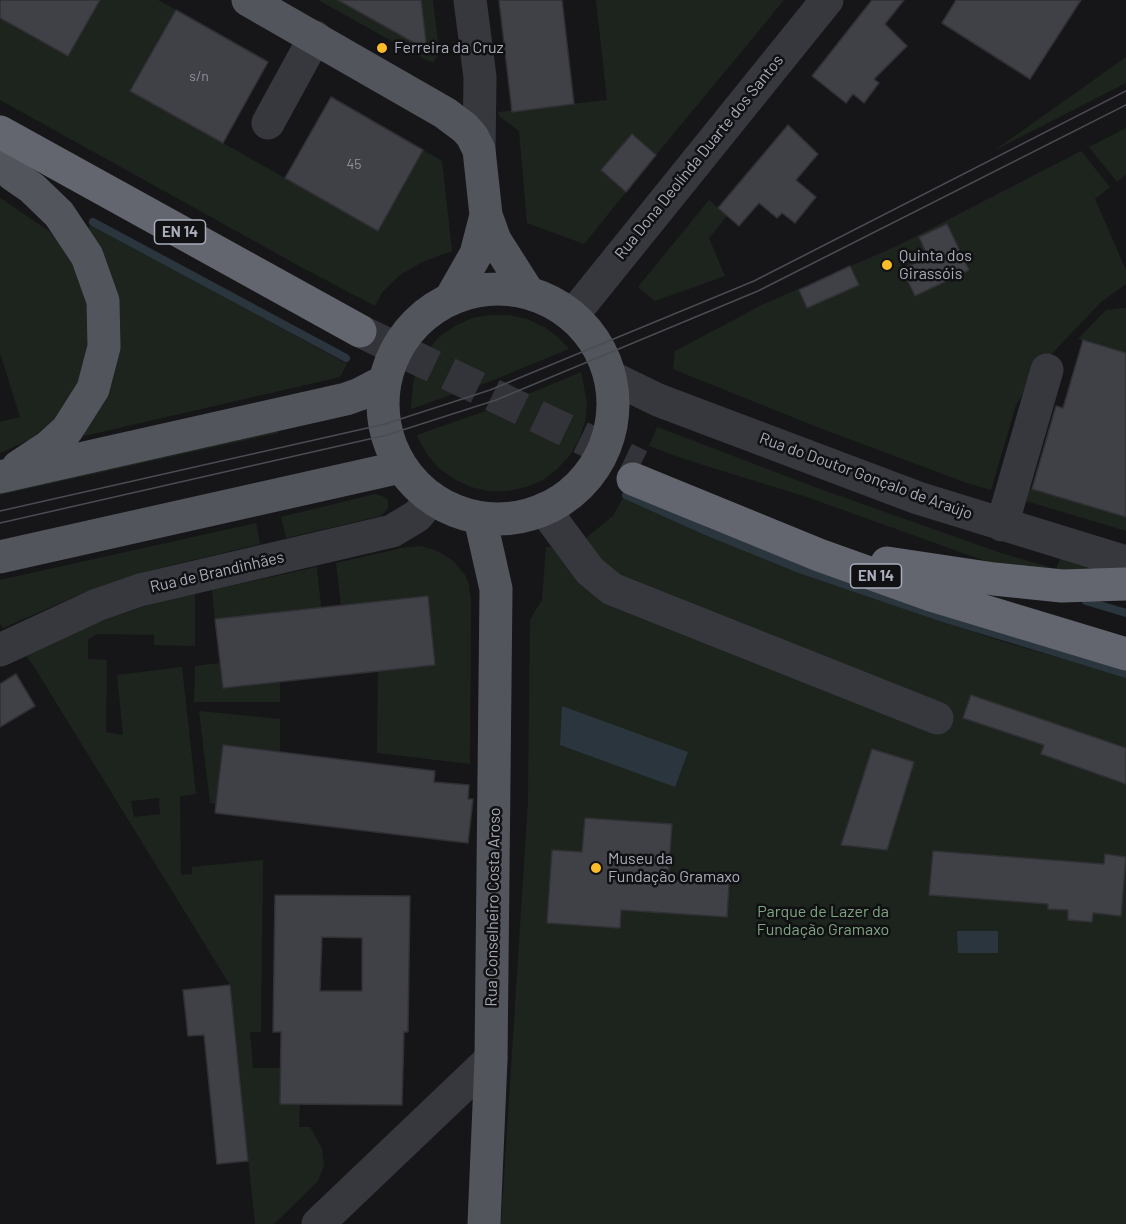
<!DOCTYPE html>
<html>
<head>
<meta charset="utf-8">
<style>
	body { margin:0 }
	canvas { display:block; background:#161619 }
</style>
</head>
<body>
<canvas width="1126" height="1224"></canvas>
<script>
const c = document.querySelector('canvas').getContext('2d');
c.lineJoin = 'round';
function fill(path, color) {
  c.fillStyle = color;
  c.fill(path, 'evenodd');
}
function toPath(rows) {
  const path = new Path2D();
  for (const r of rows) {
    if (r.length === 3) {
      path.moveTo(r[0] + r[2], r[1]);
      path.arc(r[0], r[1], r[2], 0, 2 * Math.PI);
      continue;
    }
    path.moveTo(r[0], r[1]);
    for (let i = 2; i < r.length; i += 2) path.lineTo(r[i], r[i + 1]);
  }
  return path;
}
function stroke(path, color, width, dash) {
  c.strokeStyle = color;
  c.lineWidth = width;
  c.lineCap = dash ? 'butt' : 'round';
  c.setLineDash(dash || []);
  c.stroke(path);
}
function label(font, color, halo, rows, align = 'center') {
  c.font = font + ' Barlow,sans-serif';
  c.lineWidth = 5;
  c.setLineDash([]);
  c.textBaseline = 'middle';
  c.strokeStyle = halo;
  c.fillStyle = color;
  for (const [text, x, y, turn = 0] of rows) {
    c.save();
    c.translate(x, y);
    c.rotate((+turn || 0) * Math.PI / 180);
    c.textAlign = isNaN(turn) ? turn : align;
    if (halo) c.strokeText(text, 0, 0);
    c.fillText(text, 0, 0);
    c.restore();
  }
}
const green = toPath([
	[100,0,158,0,176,10,131,91,377,230,423,150,442,161,452,251,422,262,400,275,382,292,375,306,301,267,0,100,0,18,68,56],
	[318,0,338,0,426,50,421,0,433,0,439,51,437,57,433,62,426,60],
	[596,0,784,0,656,155,601,170,626,192,584,244,527,223,519,131,499,116,498,112,607,100],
	[1126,57,1126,83,995,150,1077,92],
	[1126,128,1126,175,1117,182,1089,147],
	[1081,151,1110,187,1095,199,1126,270,1126,284,1101,302,1041,365,1016,405,991,490,967,483,817,427,673,369,675,351,764,304,897,246],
	[0,198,49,231,71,258,87,302,89,332,85,361,71,406,29,440,0,453,0,422,20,417,0,353],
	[709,200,727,216,709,238,725,276,655,301,638,287],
	[91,224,347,364,340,377,84,436,80,429,96,407,87,230],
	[1126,308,1126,353,1078,339,1106,310],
	[490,315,509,315,527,319,544,327,558,337,569,349,491,381,411,409,413,384,419,366,428,350,440,336,455,326,472,318],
	[581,372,587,403,585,422,579,440,570,455,557,469,543,480,526,487,508,491,489,491,471,487,454,479,439,468,427,454,418,438,417,435,500,406],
	[657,427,820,489,1001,553,1056,569,1061,556,1115,573,1002,566,974,557,807,497,684,459,649,446],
	[277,428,278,433,0,495,0,491],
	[1020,486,1126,517,1126,531,1016,498],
	[375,494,382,496,388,500,388,508,381,516,286,538,281,517],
	[624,496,802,574,1004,642,1126,677,1126,1224,501,1224,528,802,530,620,542,600,546,547,569,547,581,542,613,516],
	[256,523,260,544,160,568,121,579,83,593,3,628,0,624,0,580],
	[420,546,437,551,452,560,465,575,469,584,471,601,470,764,377,753,378,671,435,665,428,596,341,605,336,563,402,548],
	[317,567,321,607,215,619,212,590],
	[195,594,195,646,154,645,154,635,98,634,88,639,88,659,107,660,106,732,123,735,117,675,182,667,196,794,180,796,181,875,192,874,192,867,263,860,261,1032,250,1032,253,1068,280,1068,280,1104,300,1104,299,1127,310,1127,322,1149,324,1165,318,1181,274,1224,255,1224,230,985,33,665,26,656,86,627,119,615,168,599],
	[159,798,160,814,134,817,131,801],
	[220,663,223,688,280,682,280,702,194,702,195,666],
	[199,711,280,719,280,752,223,745,216,804,210,803]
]);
const water = toPath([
	[562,706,688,752,675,787,560,745],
	[957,931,998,931,998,953,958,953]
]);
const stream = toPath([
	[93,222,346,358],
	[626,495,706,531,802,570,943,618,1126,674],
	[1086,601,1126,613]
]);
const building = toPath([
	[0,0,100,0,68,56,0,18,0,0],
	[338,0,421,0,427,50,338,0],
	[499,0,562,0,574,104,512,112,499,0],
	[872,0,904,0,885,24,907,46,874,79,879,83,864,103,853,94,846,103,812,76,872,0],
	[956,0,1081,0,1030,79,942,23,956,0],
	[176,10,268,62,223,143,130,91,176,10],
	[331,97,423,150,378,231,285,178,331,97],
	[788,125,818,154,796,180,816,197,795,223,782,213,777,218,759,203,739,226,718,208,788,125],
	[632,134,656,155,626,192,601,170,632,134],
	[947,224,969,270,915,296,902,269,928,257,919,237,947,224],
	[850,266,859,285,807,308,799,290,850,266],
	[1083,340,1126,353,1126,517,1032,489,1056,406,1063,408,1083,340],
	[428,596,435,665,223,688,215,619,428,596],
	[16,674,35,706,0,727,0,684,16,674],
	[971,695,1126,748,1126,784,1041,754,1044,745,963,718,971,695],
	[223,745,435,771,434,782,469,785,468,799,473,799,468,843,215,813,223,745],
	[872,749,914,762,887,850,841,845,872,749],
	[585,818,672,824,668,880,729,884,727,917,621,910,620,928,547,923,552,850,582,852,585,818],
	[933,851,1104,864,1105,854,1126,857,1121,916,1093,913,1092,922,1068,920,1068,910,1048,909,1048,904,929,895,933,851],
	[275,895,410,896,408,1032,404,1032,402,1105,280,1104,281,1032,273,1032,275,895],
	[322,937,362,938,362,991,320,991,322,937],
	[230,985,248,1161,217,1164,204,1035,188,1036,183,990,230,985]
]);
const highwayTunnel = toPath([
	[360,331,640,466]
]);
const minor = toPath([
	[470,0,480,77,479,150],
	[268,123,315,37],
	[572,316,827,0],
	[611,377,658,400,918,498,1126,562],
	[544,509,590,571,612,589,937,718],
	[1002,525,1047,370],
	[0,650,97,605,140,590,392,531,417,516,432,498],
	[318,1224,491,1059]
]);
const major = toPath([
	[248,0,445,113,465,128,472,136,479,150,486,215,495,240,528,292],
	[0,158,13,175,32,188,59,214,87,256,103,301,104,347,93,389,67,430,48,447,18,467],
	[498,404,115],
	[451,298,476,254,486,215],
	[0,477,346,399,360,394,385,381],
	[480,518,496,589,491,1059,484,1224],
	[0,557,401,467]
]);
const highway = toPath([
	[0,132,360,331],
	[633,479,819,555,931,595,1126,654],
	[887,563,994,579,1062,586,1126,584]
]);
const tram = toPath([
	[0,511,385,424,490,390,754,281,1126,91],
	[0,523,387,435,496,400,758,291,1126,105]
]);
const markers = [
	[382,48,6,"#fcbc2a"],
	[887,265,6,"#fcbc2a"],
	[596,868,6,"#fcbc2a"]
];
const numberNames = [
	["s/n",199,76],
	["45",354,164]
];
const shields = [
	[180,232,51],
	[876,576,51]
];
const shieldNames = [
	["EN 14",180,232],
	["EN 14",876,576]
];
const poiNames = [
	["Ferreira da Cruz",394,48],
	["Quinta dos",899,256],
	["Girassóis",899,274],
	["Museu da",608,859],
	["Fundação Gramaxo",608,877]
];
const streetNames = [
	["Rua Dona Deolínda Duarte dos Santos",699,157,-51],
	["Rua do Doutor Gonçalo de Araújo",866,476,20],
	["Rua de Brandinhães",217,572,-13],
	["Rua Conselheiro Costa Aroso",493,907,-89]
];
const parkNames = [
	["Parque de Lazer da",823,912],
	["Fundação Gramaxo",823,930]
];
fill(green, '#1c241d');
fill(water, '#2b353d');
stroke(stream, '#2b353d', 8);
fill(building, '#404146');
stroke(building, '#303035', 1.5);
stroke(highwayTunnel, '#333439', 33, [33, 16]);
stroke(minor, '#37383e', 33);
stroke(major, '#53555d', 33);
stroke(highway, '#63666f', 33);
stroke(tram, '#4a4c53', 1.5);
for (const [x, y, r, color] of markers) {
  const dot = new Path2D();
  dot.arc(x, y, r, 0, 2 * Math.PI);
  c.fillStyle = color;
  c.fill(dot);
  stroke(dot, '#111114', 2);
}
label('14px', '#8e929c', null, numberNames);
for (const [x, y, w] of shields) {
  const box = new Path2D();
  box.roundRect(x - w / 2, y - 12, w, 24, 4.5);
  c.fillStyle = '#111114';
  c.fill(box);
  stroke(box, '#a8adb9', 1.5);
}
label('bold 15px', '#a8adb9', null, shieldNames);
label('16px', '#a8adb9', '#111114', poiNames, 'left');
label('16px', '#a8adb9', '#111114', streetNames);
label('16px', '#7da581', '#111114', parkNames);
</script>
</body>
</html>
